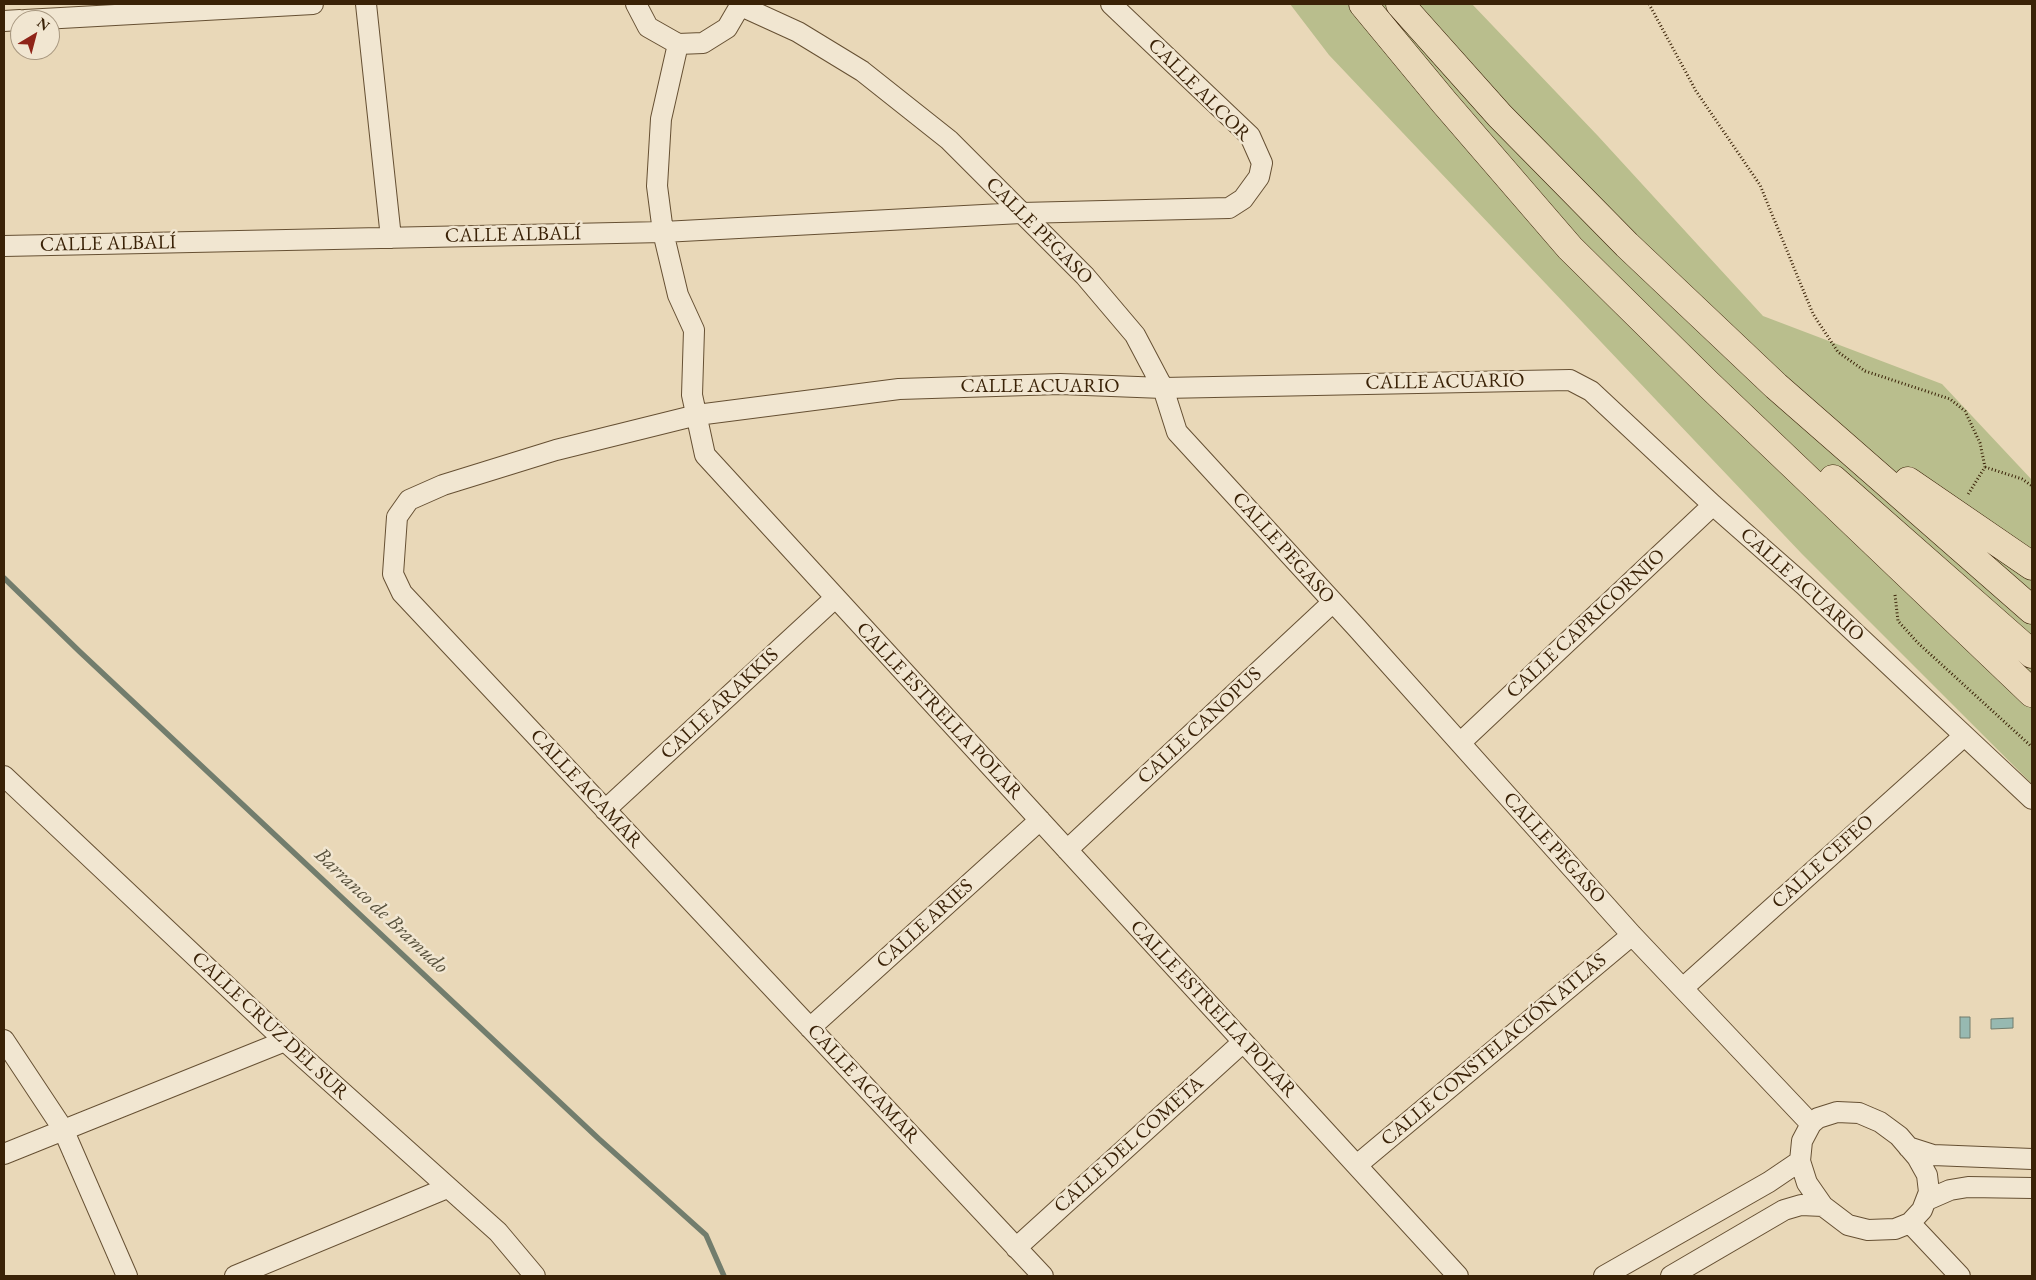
<!DOCTYPE html>
<html>
<head>
<meta charset="utf-8">
<style>
	body { margin:0 }
	#map { position:relative; width:2036px; height:1280px; overflow:hidden; background:#e9d8b8; font-family:"EB Garamond",serif }
	canvas { display:block }
	.frame { position:absolute; inset:0; border:5px solid #3a2207; pointer-events:none }
	.north { position:absolute; left:10px; top:10px; width:50px; height:50px; box-sizing:border-box; background:#f1e6d1; border:1px solid #a89880; border-radius:50%; rotate:37deg; font-size:14px; font-weight:700; line-height:20px; text-align:center; color:#3a2207 }
	.north::after { content:''; display:block; margin:auto; width:18px; height:22px; background:#8f2418; clip-path:polygon(50% 0,100% 100%,50% 72%,0 100%) }
</style>
</head>
<body>
<div id="map">
<canvas width="2036" height="1280"></canvas>
<div class="frame"></div>
<div class="north">N</div>
</div>
<script>
const c = document.querySelector('canvas').getContext('2d');
c.lineJoin = 'round';
function fill(path, color) {
  c.fillStyle = color;
  c.fill(path, 'evenodd');
}
function toPath(rows) {
  const path = new Path2D();
  for (const r of rows) {
    path.moveTo(r[0], r[1]);
    for (let i = 2; i < r.length; i += 2) path.lineTo(r[i], r[i + 1]);
  }
  return path;
}
function stroke(path, color, width, dash) {
  c.strokeStyle = color;
  c.lineWidth = width;
  c.lineCap = dash ? 'butt' : 'round';
  c.setLineDash(dash || []);
  c.stroke(path);
}
function label(font, color, halo, rows, align = 'center') {
  c.font = font + ' "EB Garamond",serif';
  c.lineWidth = 5;
  c.setLineDash([]);
  c.textBaseline = 'middle';
  c.strokeStyle = halo;
  c.fillStyle = color;
  for (const [text, x, y, turn = 0] of rows) {
    c.save();
    c.translate(x, y);
    c.rotate((+turn || 0) * Math.PI / 180);
    c.textAlign = isNaN(turn) ? turn : align;
    if (halo) c.strokeText(text, 0, 0);
    c.fillText(text, 0, 0);
    c.restore();
  }
}
const green = toPath([
	[1290,4,1472,4,1598,136,1763,316,1942,384,2032,480,2032,784,1802,554,1329,55]
]);
const water = toPath([
	[1960,1017,1970,1017,1970,1038,1960,1038,1960,1017],
	[2013,1018,2013,1028,1991,1029,1991,1019,2013,1018]
]);
const stream = toPath([
	[4,578,79,651,599,1139,706,1235,724,1276]
]);
const path = toPath([
	[1649,4,1696,91,1760,185,1813,314,1838,352,1865,371,1950,399,1965,411,1980,443,1985,467,1967,496],
	[1985,467,2022,479,2032,486],
	[1895,595,1898,621,1918,643,2032,747]
]);
const minor = toPath([
	[366,4,391,238],
	[636,4,648,27,678,44,703,43,727,28,741,4],
	[741,6,798,32,862,71,949,140,1085,276,1135,335,1163,388,1177,432,1357,628,1632,935,1811,1124],
	[25,20,313,4],
	[4,21,20,20],
	[678,44,661,119,657,186,663,232,678,295,694,330,692,395,705,455,1458,1276],
	[4,246,663,232,1021,213,1229,208,1243,199,1259,177,1262,163,1250,136,1111,4],
	[1460,743,1713,505],
	[4,776,285,1041,498,1232,535,1276],
	[605,810,835,598],
	[1067,850,1333,602],
	[1683,988,1964,736],
	[810,1028,1040,820],
	[4,1040,63,1129,127,1276],
	[1837,1112,1859,1113,1880,1122,1899,1136,1917,1157,1927,1175,1929,1192,1922,1210,1910,1223,1895,1229,1868,1230,1848,1225,1823,1206,1807,1183,1800,1161,1802,1141,1811,1124,1818,1118,1837,1112],
	[1908,1147,1933,1155,2032,1159],
	[4,1154,285,1041],
	[1357,1165,1632,935],
	[1927,1200,1950,1190,1968,1187,2032,1188],
	[1910,1223,1960,1276],
	[1016,1248,1243,1042],
	[235,1276,447,1188],
	[1043,1276,402,593,393,574,397,517,409,500,443,485,556,450,697,415,899,389,1060,384,1163,388,1570,380,1591,391,1713,505,1804,585,2032,799],
	[1604,1276,1769,1182,1800,1161],
	[1671,1276,1784,1210,1801,1205,1823,1206]
]);
const trunk = toPath([
	[1363,4,1444,102,1570,248,1707,383,2032,693],
	[1400,4,1500,116,1627,245,1776,386,2032,610],
	[1833,479,2032,654],
	[1908,481,2032,566]
]);
const streetNames = [
	["CALLE ALCOR",1199,90,45],
	["CALLE PEGASO",1039,231,45],
	["CALLE ALBALÍ",513,235,-1],
	["CALLE ALBALÍ",108,244,-1],
	["CALLE ACUARIO",1445,382,-1],
	["CALLE ACUARIO",1040,387],
	["CALLE PEGASO",1283,548,48],
	["CALLE ACUARIO",1802,585,42],
	["CALLE CAPRICORNIO",1586,624,-43],
	["CALLE ARAKKIS",720,704,-43],
	["CALLE ESTRELLA POLAR",939,711,47],
	["CALLE CANOPUS",1200,726,-43],
	["CALLE ACAMAR",586,789,47],
	["CALLE PEGASO",1554,848,48],
	["CALLE CEFEO",1823,862,-42],
	["CALLE ARIES",925,924,-42],
	["CALLE ESTRELLA POLAR",1213,1009,47],
	["CALLE CRUZ DEL SUR",270,1026,43],
	["CALLE CONSTELACIÓN ATLAS",1494,1050,-40],
	["CALLE ACAMAR",863,1084,47],
	["CALLE DEL COMETA",1129,1145,-42]
];
const waterNames = [
	["Barranco de Bramudo",381,911,43]
];
fill(green, '#b9be8d');
fill(water, '#97b9b1');
stroke(water, '#727d6d', 1);
stroke(stream, '#727d6d', 5.5);
stroke(minor, '#665033', 22);
stroke(trunk, '#3a2207', 29);
stroke(path, '#3a2207', 3, [1, 2.5]);
stroke(minor, '#f1e6d1', 20);
stroke(trunk, '#e9d8b8', 28);
label('20px', '#3a2207', '#f1e6d1', streetNames);
label('italic 21px', '#564f3a', '#f1e6d1', waterNames);
</script>
</body>
</html>
